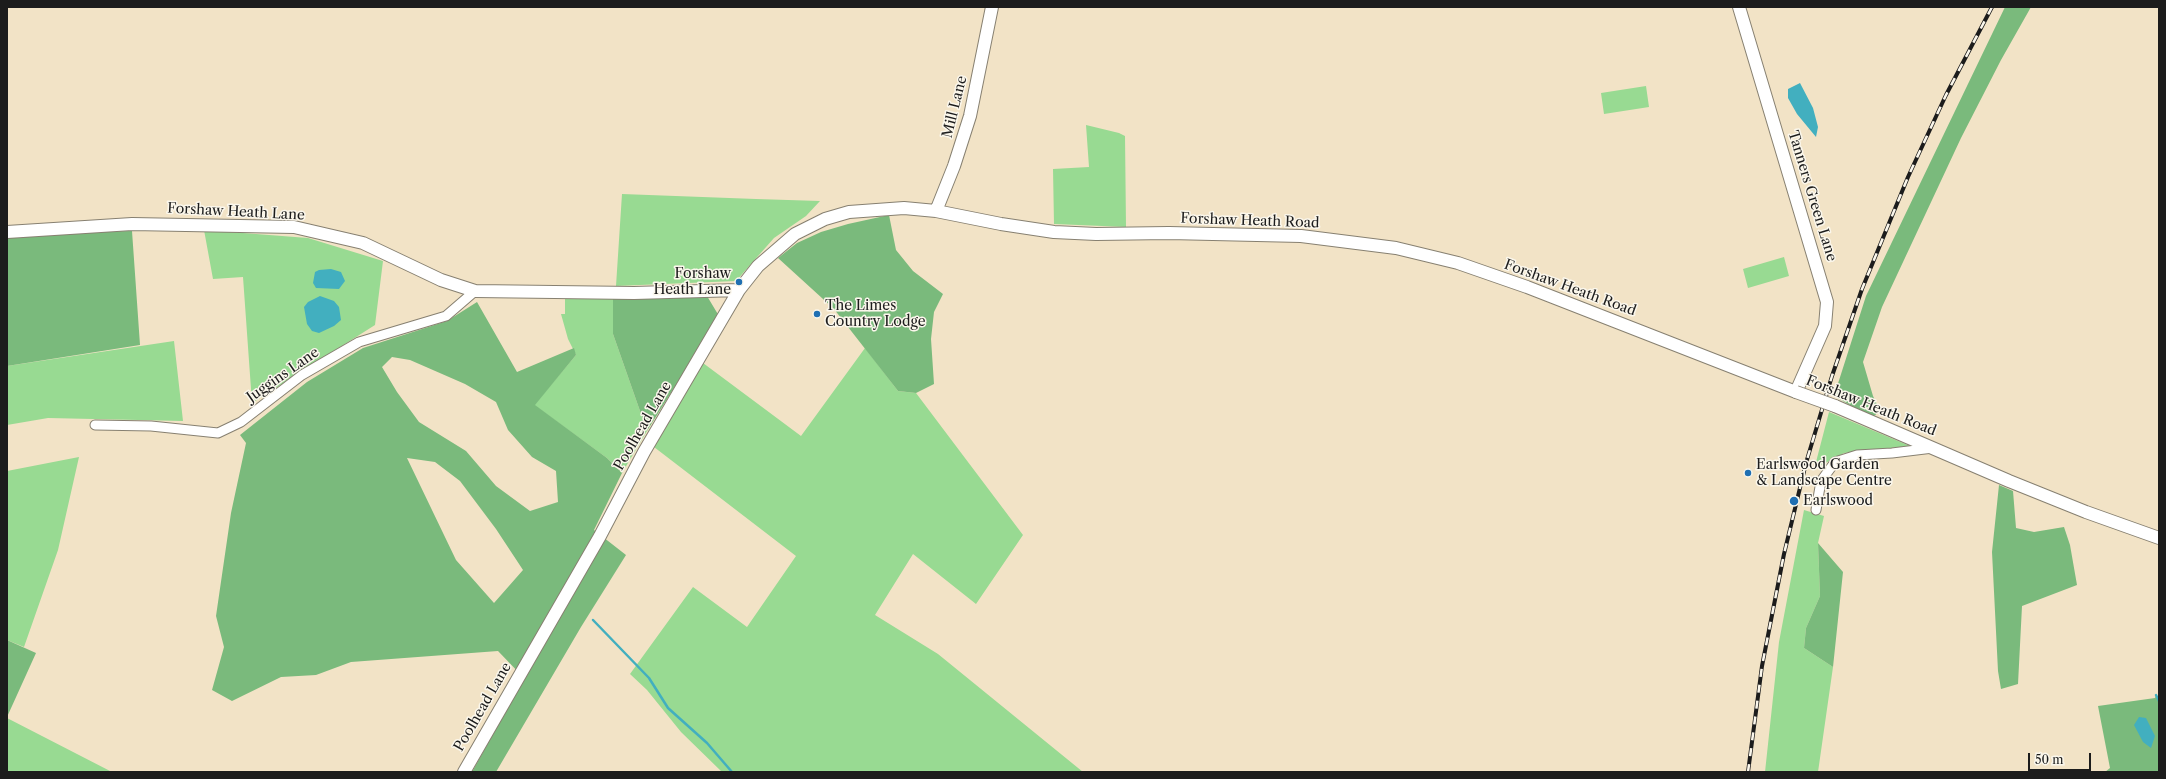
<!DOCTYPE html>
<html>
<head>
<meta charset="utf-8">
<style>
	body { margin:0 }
	#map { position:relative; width:2166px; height:779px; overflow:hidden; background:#f2e3c6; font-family:"Libre Caslon Text",serif }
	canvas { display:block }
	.frame { position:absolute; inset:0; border:8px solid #1c1c1c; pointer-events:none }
	.scale { position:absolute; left:2028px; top:753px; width:63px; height:18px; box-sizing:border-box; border:2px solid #1c1c1c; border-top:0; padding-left:5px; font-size:12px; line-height:14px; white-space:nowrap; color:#1c1c1c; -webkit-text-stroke:3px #fbf7ec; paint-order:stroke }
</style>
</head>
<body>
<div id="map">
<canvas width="2166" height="779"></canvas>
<div class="frame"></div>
<div class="scale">50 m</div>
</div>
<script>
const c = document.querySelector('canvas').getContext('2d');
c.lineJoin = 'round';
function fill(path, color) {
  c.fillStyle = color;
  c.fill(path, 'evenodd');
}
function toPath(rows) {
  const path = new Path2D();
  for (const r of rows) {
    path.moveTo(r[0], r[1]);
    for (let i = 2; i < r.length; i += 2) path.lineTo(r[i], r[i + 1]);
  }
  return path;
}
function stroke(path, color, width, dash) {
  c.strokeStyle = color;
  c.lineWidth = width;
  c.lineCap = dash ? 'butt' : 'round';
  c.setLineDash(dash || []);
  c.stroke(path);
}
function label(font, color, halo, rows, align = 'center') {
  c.font = font + ' "Libre Caslon Text",serif';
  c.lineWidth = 3;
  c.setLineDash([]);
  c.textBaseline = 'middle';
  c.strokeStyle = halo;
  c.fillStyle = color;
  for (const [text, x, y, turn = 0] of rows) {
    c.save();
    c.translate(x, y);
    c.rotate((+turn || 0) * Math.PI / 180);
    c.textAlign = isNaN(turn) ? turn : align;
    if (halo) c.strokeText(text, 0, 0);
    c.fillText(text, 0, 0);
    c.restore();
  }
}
const green = toPath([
	[1646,86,1649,107,1604,114,1601,93],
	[1086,125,1119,133,1125,136,1126,227,1054,224,1053,169,1089,167],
	[622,194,756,199,820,201,806,216,774,238,736,281,616,286],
	[204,230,308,238,383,261,375,325,252,403,243,277,213,279],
	[1784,257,1789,276,1748,288,1743,269],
	[613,295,613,334,647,431,622,473,607,458,534,405,576,355,568,339,561,314,565,314,565,296],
	[174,341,183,421,48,418,7,425,7,366],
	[865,348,898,391,916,393,1023,535,976,604,913,554,875,615,938,654,1083,772,722,772,681,732,647,690,630,674,693,587,747,627,796,556,654,447,703,363,801,436],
	[1829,412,1910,446,1844,453,1818,467,1816,462],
	[79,457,58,550,24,647,7,640,7,471],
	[1804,510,1824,516,1818,543,1820,596,1806,628,1804,648,1833,667,1818,772,1765,772,1779,642],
	[7,718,112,772,7,772]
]);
const forest = toPath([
	[2005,7,2031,7,2001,60,1961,138,1882,307,1863,362,1873,396,1880,411,1874,416,1866,414,1834,396,1866,296],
	[889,215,896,250,913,271,943,294,934,312,931,339,934,384,916,393,898,391,834,309,778,258,797,243,821,232,848,224],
	[132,231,140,345,7,366,7,236,73,232],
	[613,295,707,296,719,316,647,431,613,334],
	[477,302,517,372,574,348,576,355,535,405,607,458,622,473,594,530,626,555,581,627,496,772,472,772,524,678,498,651,351,662,316,675,281,677,232,701,212,690,224,647,216,616,231,513,246,443,240,435,307,382,363,348,447,321],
	[392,357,410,360,465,384,496,402,508,430,532,457,556,471,558,502,530,511,496,486,466,451,419,422,397,392,382,367],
	[407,458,435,462,460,481,496,529,523,570,494,603,456,560],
	[1999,485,2013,491,2016,528,2034,532,2064,527,2070,545,2077,585,2022,606,2018,684,2001,689,1998,671,1992,552],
	[1818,543,1843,572,1833,667,1804,648,1806,628,1820,596],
	[7,640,36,653,7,717],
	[2156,695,2159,702,2159,772,2105,772,2110,768,2098,706,2155,698]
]);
const water = toPath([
	[1800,83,1813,108,1818,127,1816,137,1797,114,1788,98,1788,89],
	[331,269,341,272,345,281,339,289,316,288,313,283,315,272,319,270],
	[320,296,334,301,339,307,341,320,334,326,319,333,312,331,307,324,304,307,308,302],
	[2139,717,2146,718,2155,736,2151,748,2143,742,2134,725]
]);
const stream = toPath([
	[593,620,649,678,668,708,707,743,732,772],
	[2156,695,2159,701]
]);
const street = toPath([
	[95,425,151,426,218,433,241,422,302,375,359,342,446,316,475,291],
	[1816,510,1821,481,1835,462,1857,455,1892,453,1933,448]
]);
const secondary = toPath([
	[936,211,954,166,970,116,992,7],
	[7,232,132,224,294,227,363,243,441,280,475,291,634,293,739,290],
	[1835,406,2009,481,2086,512,2159,538],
	[464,772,600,536,644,452,739,290,758,266,795,234,825,219,849,212,904,208,936,211,1001,224,1054,232,1096,234,1169,233,1301,236,1396,248,1458,263,1527,287,1796,392,1825,326,1827,302,1739,7]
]);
const rail = toPath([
	[1748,772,1762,666,1784,554,1806,463,1832,376,1862,289,1908,177,1946,95,1992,7]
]);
const secondaryBridge = toPath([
	[1796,392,1835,406]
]);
const markers = [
	[739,282,4,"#1f6fb2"],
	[817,314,4,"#1f6fb2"],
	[1748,473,4,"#1f6fb2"],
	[1794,501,5,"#1f6fb2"]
];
const streetNames = [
	["Mill Lane",955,107,-76],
	["Tanners Green Lane",1812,196,73],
	["Forshaw Heath Lane",236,212,3],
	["Forshaw Heath Road",1250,221,2],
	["Forshaw Heath Road",1570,288,20],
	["Juggins Lane",283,375,-35],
	["Forshaw Heath Road",1871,406,22],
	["Poolhead Lane",643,426,-60],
	["Poolhead Lane",483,707,-60]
];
const poiNames = [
	["Forshaw",731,274,"right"],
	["Heath Lane",731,290,"right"],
	["The Limes",825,306],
	["Country Lodge",825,322],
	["Earlswood Garden",1756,465],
	["& Landscape Centre",1756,481],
	["Earlswood",1803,501]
];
fill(green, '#98da92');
fill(forest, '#7aba7c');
fill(water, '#42afbf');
stroke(stream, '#42afbf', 2.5);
stroke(street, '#878071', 11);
stroke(secondary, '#878071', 14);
stroke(street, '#fff', 9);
stroke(secondary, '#fff', 12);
stroke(rail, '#1c1c1c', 4);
stroke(rail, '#fbf7ec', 2.5, [8]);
stroke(secondaryBridge, '#878071', 14, []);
stroke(secondaryBridge, '#fff', 12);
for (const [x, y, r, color] of markers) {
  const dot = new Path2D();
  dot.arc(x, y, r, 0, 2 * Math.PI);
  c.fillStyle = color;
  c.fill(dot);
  stroke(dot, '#fbf7ec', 1.5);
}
label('14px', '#1c1c1c', '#fbf7ec', streetNames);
label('14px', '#1c1c1c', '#fbf7ec', poiNames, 'left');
</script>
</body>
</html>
